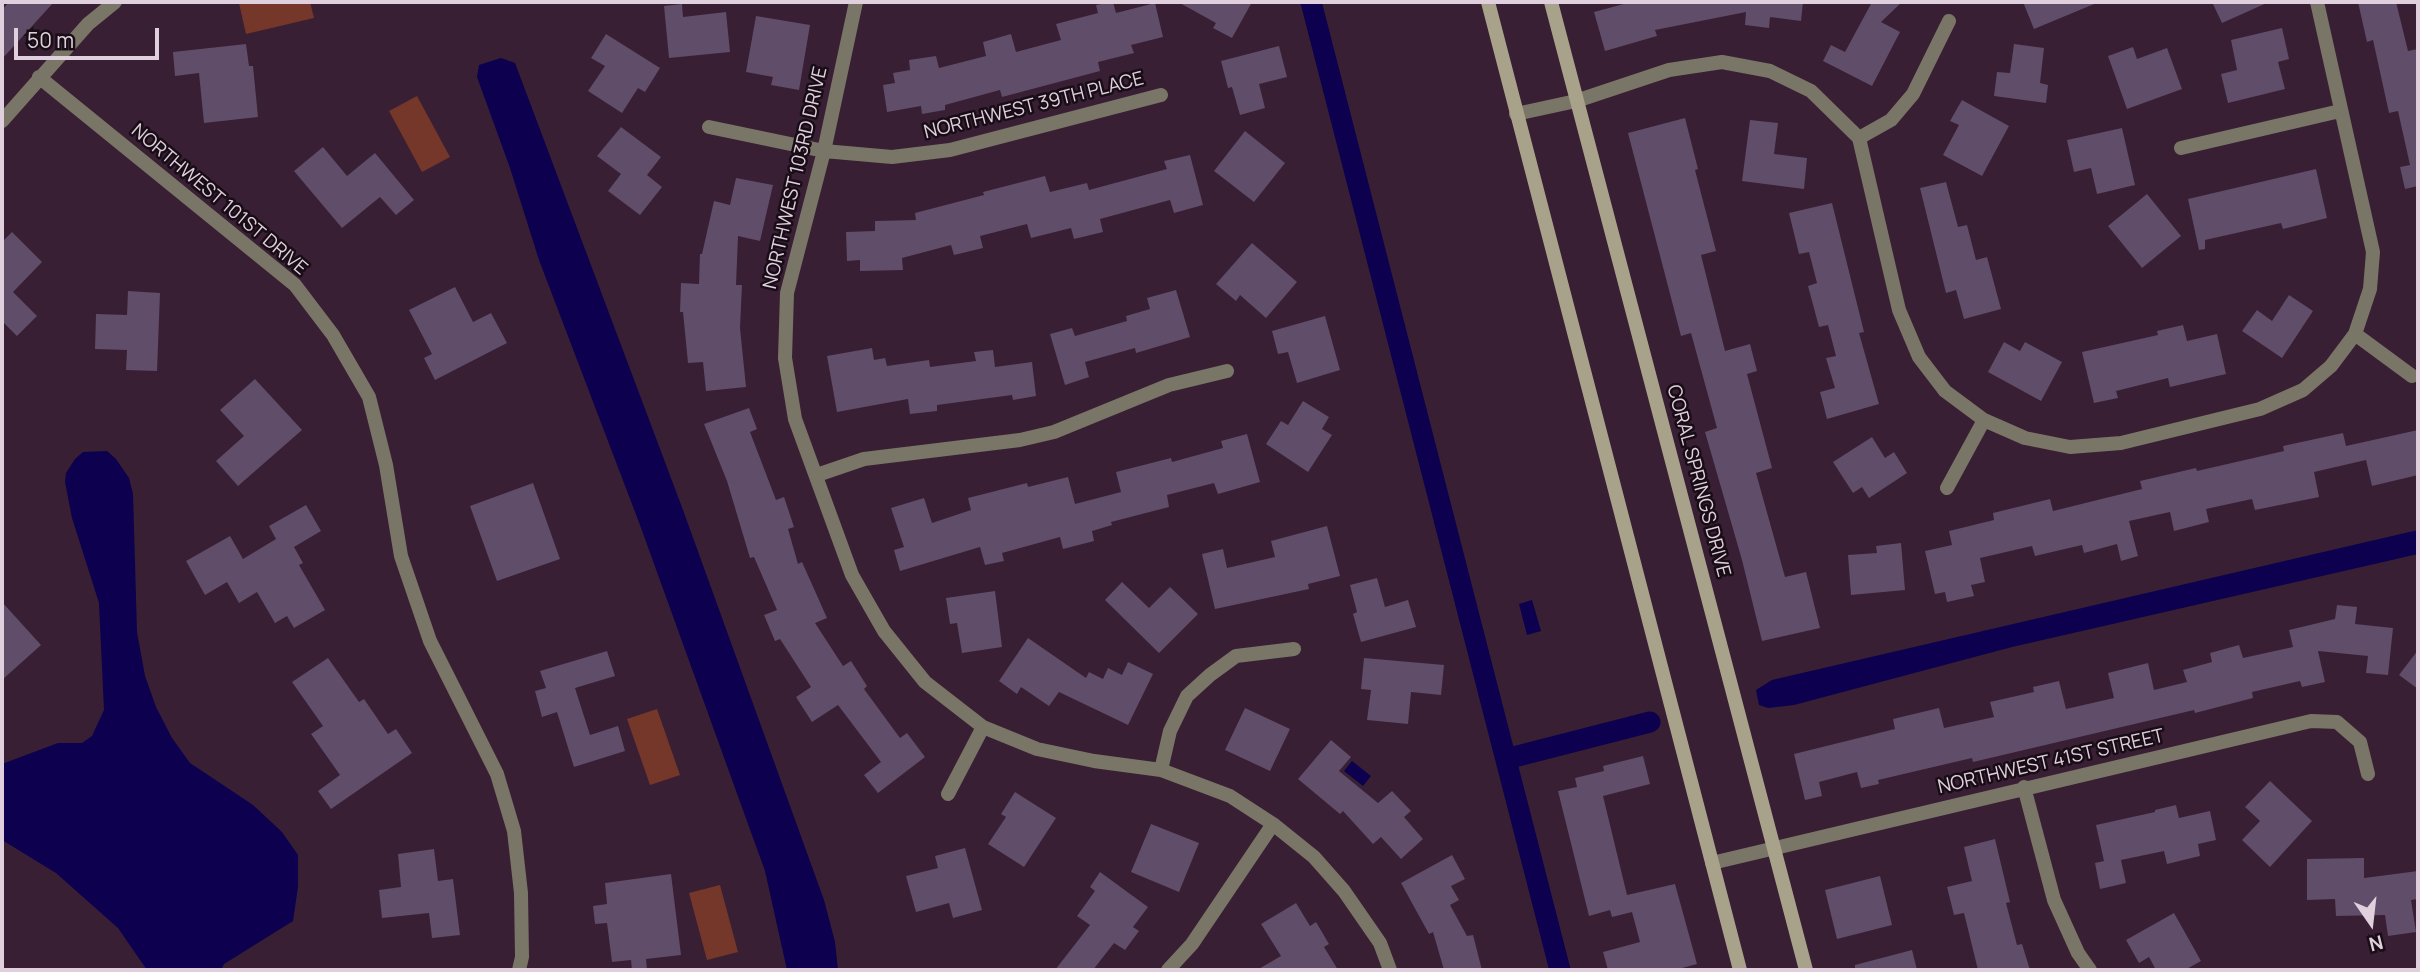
<!DOCTYPE html>
<html>
<head>
<meta charset="utf-8">
<style>
	body { margin:0 }
	#map { position:relative; width:2420px; height:972px; overflow:hidden; background:#381f33; font-family:Manrope,sans-serif }
	canvas { display:block }
	.frame { position:absolute; inset:0; border:4px solid #e0d0dd; pointer-events:none }
	.north { position:absolute; left:2336px; top:888px; width:70px; height:70px; -webkit-text-stroke:5px #180d16; paint-order:stroke; rotate:166deg; font-size:19px; font-weight:700; line-height:28px; text-align:center; color:#e0d0dd }
	.north::after { content:''; display:block; margin:auto; width:24px; height:32px; background:#e0d0dd; clip-path:polygon(50% 0,100% 100%,50% 72%,0 100%) }
	.scale { position:absolute; left:14px; top:28px; width:145px; height:32px; box-sizing:border-box; border:4px solid #e0d0dd; border-top:0; padding-left:9px; font-size:21px; line-height:24px; white-space:nowrap; color:#e0d0dd; -webkit-text-stroke:5px #180d16; paint-order:stroke }
</style>
</head>
<body>
<div id="map">
<canvas width="2420" height="972"></canvas>
<div class="frame"></div>
<div class="north">N</div>
<div class="scale">50 m</div>
</div>
<script>
const c = document.querySelector('canvas').getContext('2d');
c.lineJoin = 'round';
function fill(path, color) {
  c.fillStyle = color;
  c.fill(path, 'evenodd');
}
function toPath(rows) {
  const path = new Path2D();
  for (const r of rows) {
    path.moveTo(r[0], r[1]);
    for (let i = 2; i < r.length; i += 2) path.lineTo(r[i], r[i + 1]);
  }
  return path;
}
function stroke(path, color, width, dash) {
  c.strokeStyle = color;
  c.lineWidth = width;
  c.lineCap = dash ? 'butt' : 'round';
  c.setLineDash(dash || []);
  c.stroke(path);
}
function label(font, color, halo, rows, align = 'center') {
  c.font = font + ' Manrope,sans-serif';
  c.lineWidth = 5;
  c.setLineDash([]);
  c.textBaseline = 'middle';
  c.strokeStyle = halo;
  c.fillStyle = color;
  for (const [text, x, y, turn = 0] of rows) {
    c.save();
    c.translate(x, y);
    c.rotate((+turn || 0) * Math.PI / 180);
    c.textAlign = isNaN(turn) ? turn : align;
    if (halo) c.strokeText(text, 0, 0);
    c.fillText(text, 0, 0);
    c.restore();
  }
}
const green = toPath([
	[246,2,310,2,314,18,246,34,239,3],
	[417,96,450,157,422,172,389,111],
	[657,709,680,775,650,785,627,719],
	[720,885,738,952,707,960,689,893]
]);
const water = toPath([
	[501,58,515,63,683,510,824,900,835,942,838,970,787,970,765,871,640,525,539,260,510,168,477,77,479,65],
	[107,451,116,459,129,478,133,494,137,632,145,676,156,707,172,738,190,763,253,805,282,832,298,855,298,887,293,921,224,964,221,970,147,970,118,928,56,873,2,840,2,764,58,743,82,743,92,736,104,710,99,603,72,518,65,482,66,473,75,459,83,452],
	[2418,530,2418,554,2012,647,1794,705,1768,708,1759,705,1756,690,1772,680],
	[1532,600,1541,631,1527,635,1519,604],
	[1352,761,1371,776,1363,786,1344,771]
]);
const canal = toPath([
	[1311,2,1560,970],
	[1506,759,1650,722]
]);
const building = toPath([
	[9,2,54,2,2,59,2,10],
	[1111,2,1113,2,1116,13,1155,3,1163,37,1131,45,1134,53,1098,62,1100,71,1002,97,1000,90,945,105,945,110,922,114,921,106,887,112,883,85,895,83,893,73,910,70,909,60,936,56,939,68,986,56,983,42,1011,34,1016,52,1061,40,1056,24,1098,13,1096,5],
	[1178,2,1252,2,1232,38,1213,28,1216,23],
	[1631,2,1803,2,1801,21,1770,17,1769,28,1745,25,1746,12,1655,30,1657,36,1605,51,1594,12],
	[1872,2,1902,2,1881,22,1900,32,1872,86,1823,61,1831,45,1845,52],
	[2023,2,2099,2,2034,29],
	[2212,2,2269,2,2222,23],
	[2358,2,2396,2,2408,51,2418,49,2418,186,2405,189,2400,167,2410,165,2398,111,2389,113,2373,40,2367,42],
	[682,4,683,17,726,12,730,52,669,58,664,6],
	[756,16,810,25,799,90,771,85,773,77,746,72],
	[2282,28,2289,59,2278,62,2285,89,2228,103,2221,74,2237,70,2231,40],
	[606,34,660,68,645,92,638,88,622,113,588,91,605,66,591,58],
	[246,44,249,66,253,66,258,117,204,123,199,73,175,76,173,52],
	[2014,44,2044,48,2040,83,2048,85,2046,103,1994,96,1997,72,2010,73],
	[1279,46,1287,77,1259,84,1265,108,1240,115,1232,87,1228,88,1221,61],
	[2133,47,2137,59,2167,48,2182,89,2127,109,2108,56],
	[1962,100,2009,126,1982,176,1943,155,1959,125,1950,121],
	[1685,118,1698,169,1695,170,1716,251,1701,255,1725,351,1750,344,1757,371,1747,374,1772,468,1756,473,1785,577,1806,572,1820,628,1762,641,1742,560,1705,432,1717,428,1691,333,1681,336,1628,133],
	[1750,120,1778,123,1774,154,1807,158,1804,189,1742,181],
	[621,127,661,157,647,175,662,187,640,215,608,191,621,174,597,156],
	[2122,128,2135,185,2097,194,2091,168,2074,172,2067,140],
	[1245,131,1285,163,1254,202,1214,171],
	[323,147,347,176,375,153,414,200,396,215,380,197,342,228,294,171],
	[1190,155,1203,205,1174,213,1170,200,1100,219,1103,232,1074,239,1071,228,1031,238,1027,224,980,236,983,248,954,255,951,245,902,258,903,270,860,271,860,260,847,261,846,232,875,231,875,221,916,220,915,213,984,195,983,192,1045,176,1050,192,1087,183,1089,190,1167,169,1164,161],
	[2316,169,2327,218,2283,229,2281,223,2205,240,2205,249,2199,250,2188,199],
	[736,178,773,185,760,241,738,236,736,285,742,285,740,328,746,387,706,391,703,362,688,363,683,312,680,312,681,283,699,284,700,254,702,254,714,201,730,205],
	[1946,182,1958,227,1967,225,1976,260,1987,257,2001,309,1964,319,1956,290,1946,293,1920,188],
	[2147,194,2181,236,2142,268,2108,226],
	[1832,203,1864,332,1859,333,1879,404,1827,419,1820,392,1835,388,1826,358,1836,356,1828,325,1819,327,1808,286,1817,283,1809,252,1799,254,1789,213],
	[12,232,42,262,13,292,37,316,17,336,2,321,2,242],
	[1252,243,1297,282,1266,318,1240,295,1236,301,1216,284],
	[455,287,473,322,491,313,507,343,435,380,424,358,432,354,409,310],
	[1176,290,1190,337,1136,353,1135,348,1085,362,1089,377,1065,385,1050,334,1072,328,1075,336,1127,321,1126,316,1150,309,1147,298],
	[128,291,160,293,157,371,126,370,127,350,95,349,96,314,127,315],
	[2289,295,2313,311,2282,358,2242,331,2257,310,2272,321],
	[1325,316,1340,370,1297,383,1288,352,1278,354,1272,331],
	[2183,325,2187,341,2217,334,2226,374,2170,387,2168,378,2116,391,2118,398,2094,403,2082,352,2158,335,2157,331],
	[2004,342,2020,351,2025,342,2062,362,2041,401,1988,372],
	[872,348,874,360,885,358,887,366,929,360,930,367,976,361,974,352,993,350,995,367,1032,362,1036,396,1013,400,1012,395,937,405,937,411,910,414,908,399,837,412,827,356],
	[255,379,302,430,238,486,216,461,244,436,220,410],
	[1303,401,1329,417,1322,429,1332,435,1308,472,1266,444,1281,421,1288,425],
	[749,408,757,429,750,432,776,500,784,497,794,527,788,529,798,564,802,562,827,618,815,623,843,666,851,661,867,686,864,689,900,738,907,733,925,757,878,793,864,775,881,762,838,705,812,722,796,697,811,687,780,639,775,641,764,615,777,610,754,557,750,558,727,481,704,424],
	[2418,430,2418,475,2372,486,2366,460,2314,472,2319,497,2255,510,2252,499,2206,509,2209,522,2174,531,2170,512,2129,521,2138,556,2121,561,2117,544,2084,553,2082,545,2035,556,2032,546,1980,558,1985,582,1971,585,1974,596,1947,602,1945,592,1935,594,1925,551,1952,545,1949,531,1994,520,1993,513,2050,499,2053,511,2142,489,2140,481,2196,468,2197,471,2284,451,2283,446,2343,433,2346,446],
	[1247,434,1260,482,1218,494,1214,483,1167,495,1169,507,1111,522,1112,525,1092,531,1094,541,1063,549,1060,537,1002,553,1004,561,985,565,980,547,900,571,894,550,904,547,891,508,924,498,932,523,971,510,968,498,1027,483,1028,487,1068,477,1075,504,1121,492,1116,472,1171,458,1172,462,1223,448,1221,441],
	[1872,437,1885,458,1894,452,1907,473,1869,498,1862,487,1853,493,1833,462],
	[533,483,560,559,497,581,470,506],
	[306,505,321,531,294,547,303,563,299,565,325,610,294,628,287,616,275,623,257,592,239,603,227,582,205,595,186,561,230,536,243,559,276,539,269,526],
	[1327,526,1340,576,1308,584,1309,589,1215,609,1202,554,1223,549,1227,568,1275,557,1271,541],
	[1901,543,1905,590,1851,595,1848,555,1877,553,1876,546],
	[1377,578,1385,607,1408,600,1416,627,1361,642,1353,614,1357,612,1350,585],
	[1122,582,1149,608,1170,587,1198,614,1159,653,1105,600],
	[995,591,1002,647,962,653,957,623,950,624,946,598],
	[2,602,41,645,2,680],
	[2337,605,2357,607,2355,624,2393,628,2388,675,2366,673,2368,656,2318,651,2325,682,2302,687,2300,681,2252,692,2253,698,2195,713,2194,710,1973,762,1972,758,1878,780,1879,784,1861,788,1857,772,1819,782,1822,796,1805,800,1794,754,1895,729,1893,719,1939,708,1944,728,1994,717,1990,702,2034,692,2033,687,2059,681,2066,709,2114,698,2108,673,2148,663,2154,690,2187,682,2183,670,2212,662,2210,653,2239,645,2243,658,2293,647,2289,630,2335,619],
	[1028,638,1086,678,1089,672,1103,679,1108,668,1122,675,1128,662,1153,674,1128,725,1059,692,1049,706,1021,687,1017,694,999,681],
	[2418,650,2418,689,2399,675],
	[607,651,615,676,575,688,590,735,618,726,625,751,574,767,557,712,542,717,535,691,546,688,540,671],
	[328,658,359,702,364,699,388,734,396,729,412,753,331,809,318,791,340,775,311,734,323,726,292,682],
	[1364,658,1444,665,1441,695,1411,692,1408,724,1367,720,1371,690,1361,689],
	[1245,708,1290,729,1270,771,1225,750],
	[1331,740,1351,757,1339,771,1378,803,1392,791,1411,811,1404,817,1423,839,1401,859,1381,837,1373,844,1343,811,1340,814,1298,779],
	[1643,756,1650,784,1603,796,1627,895,1675,884,1697,964,1675,970,1608,970,1603,952,1640,942,1632,912,1612,917,1610,910,1589,916,1558,791,1577,787,1575,778,1604,771,1603,766],
	[2270,781,2312,821,2270,867,2242,840,2260,821,2245,807],
	[1015,792,1056,818,1024,867,988,844,1006,817,1001,814],
	[2176,805,2179,818,2210,811,2216,840,2198,844,2200,856,2167,864,2164,851,2121,860,2126,883,2100,889,2095,863,2104,861,2096,825,2155,812,2155,810],
	[1151,824,1199,843,1179,892,1131,872],
	[1995,839,2010,902,2006,903,2017,945,2022,944,2030,970,1978,970,1964,913,1954,915,1947,887,1972,881,1964,847],
	[965,848,982,910,953,918,949,903,916,912,906,876,938,868,935,856],
	[434,849,438,881,453,879,460,935,432,938,429,913,382,918,379,890,401,887,398,854],
	[1452,855,1465,879,1451,886,1459,900,1450,905,1467,936,1473,935,1482,970,1444,970,1433,932,1429,934,1401,883],
	[2364,858,2364,878,2418,871,2418,899,2411,900,2416,932,2388,936,2385,915,2336,916,2335,899,2307,900,2307,859],
	[1100,872,1148,907,1133,927,1139,931,1125,950,1114,943,1093,970,1055,970,1090,925,1077,916,1095,891,1090,887],
	[671,874,681,955,646,959,647,970,632,970,631,960,612,962,607,923,595,924,593,906,607,904,605,883],
	[1880,876,1892,925,1837,939,1825,890],
	[1296,903,1310,926,1316,922,1329,944,1324,947,1338,970,1257,970,1281,956,1261,924],
	[2174,913,2201,961,2185,970,2156,970,2149,957,2139,963,2126,940],
	[1912,950,1917,970,1855,970,1855,965]
]);
const minor = toPath([
	[856,2,824,151,787,293,785,358,795,419,852,575,884,631,925,682,983,727,1037,749,1094,761,1161,770,1230,796,1273,824,1314,857,1344,891,1380,943,1390,970],
	[39,77,295,285,333,335,369,397,386,465,401,556,430,641,497,774,514,831,521,893,522,957,519,970],
	[1516,114,1576,101,1669,70,1722,62,1770,71,1811,91,1859,138,1899,310,1919,357,1945,391,1984,420,2025,438,2070,447,2121,443,2260,409,2303,390,2331,366,2355,334,2370,289,2373,252,2317,2],
	[2,121,88,24,115,2],
	[709,127,824,151,892,157,950,150,1161,95],
	[1859,138,1891,120,1913,94,1949,21],
	[2181,148,2340,111],
	[2355,334,2412,376],
	[817,475,864,459,1020,440,1054,432,1169,385,1227,371],
	[1947,488,1984,420],
	[1161,770,1170,731,1187,696,1210,675,1236,656,1294,649],
	[2024,787,2054,900,2078,953,2090,970],
	[948,794,983,727],
	[1712,863,2311,721,2337,722,2360,742,2368,774],
	[1168,970,1192,944,1273,824]
]);
const secondary = toPath([
	[1488,2,1740,970],
	[1551,2,1806,970]
]);
const streetNames = [
	["NORTHWEST 39TH PLACE",1034,106,-14],
	["NORTHWEST 103RD DRIVE",796,178,-77],
	["NORTHWEST 101ST DRIVE",219,200,40],
	["CORAL SPRINGS DRIVE",1698,481,75],
	["NORTHWEST 41ST STREET",2051,762,-13]
];
fill(green, '#75372a');
fill(water, '#0c004f');
stroke(canal, '#0c004f', 21);
fill(building, '#5f4d69');
stroke(minor, '#7a7667', 14);
stroke(secondary, '#a9a28a', 14);
label('19px', '#e0d0dd', '#180d16', streetNames);
</script>
</body>
</html>
